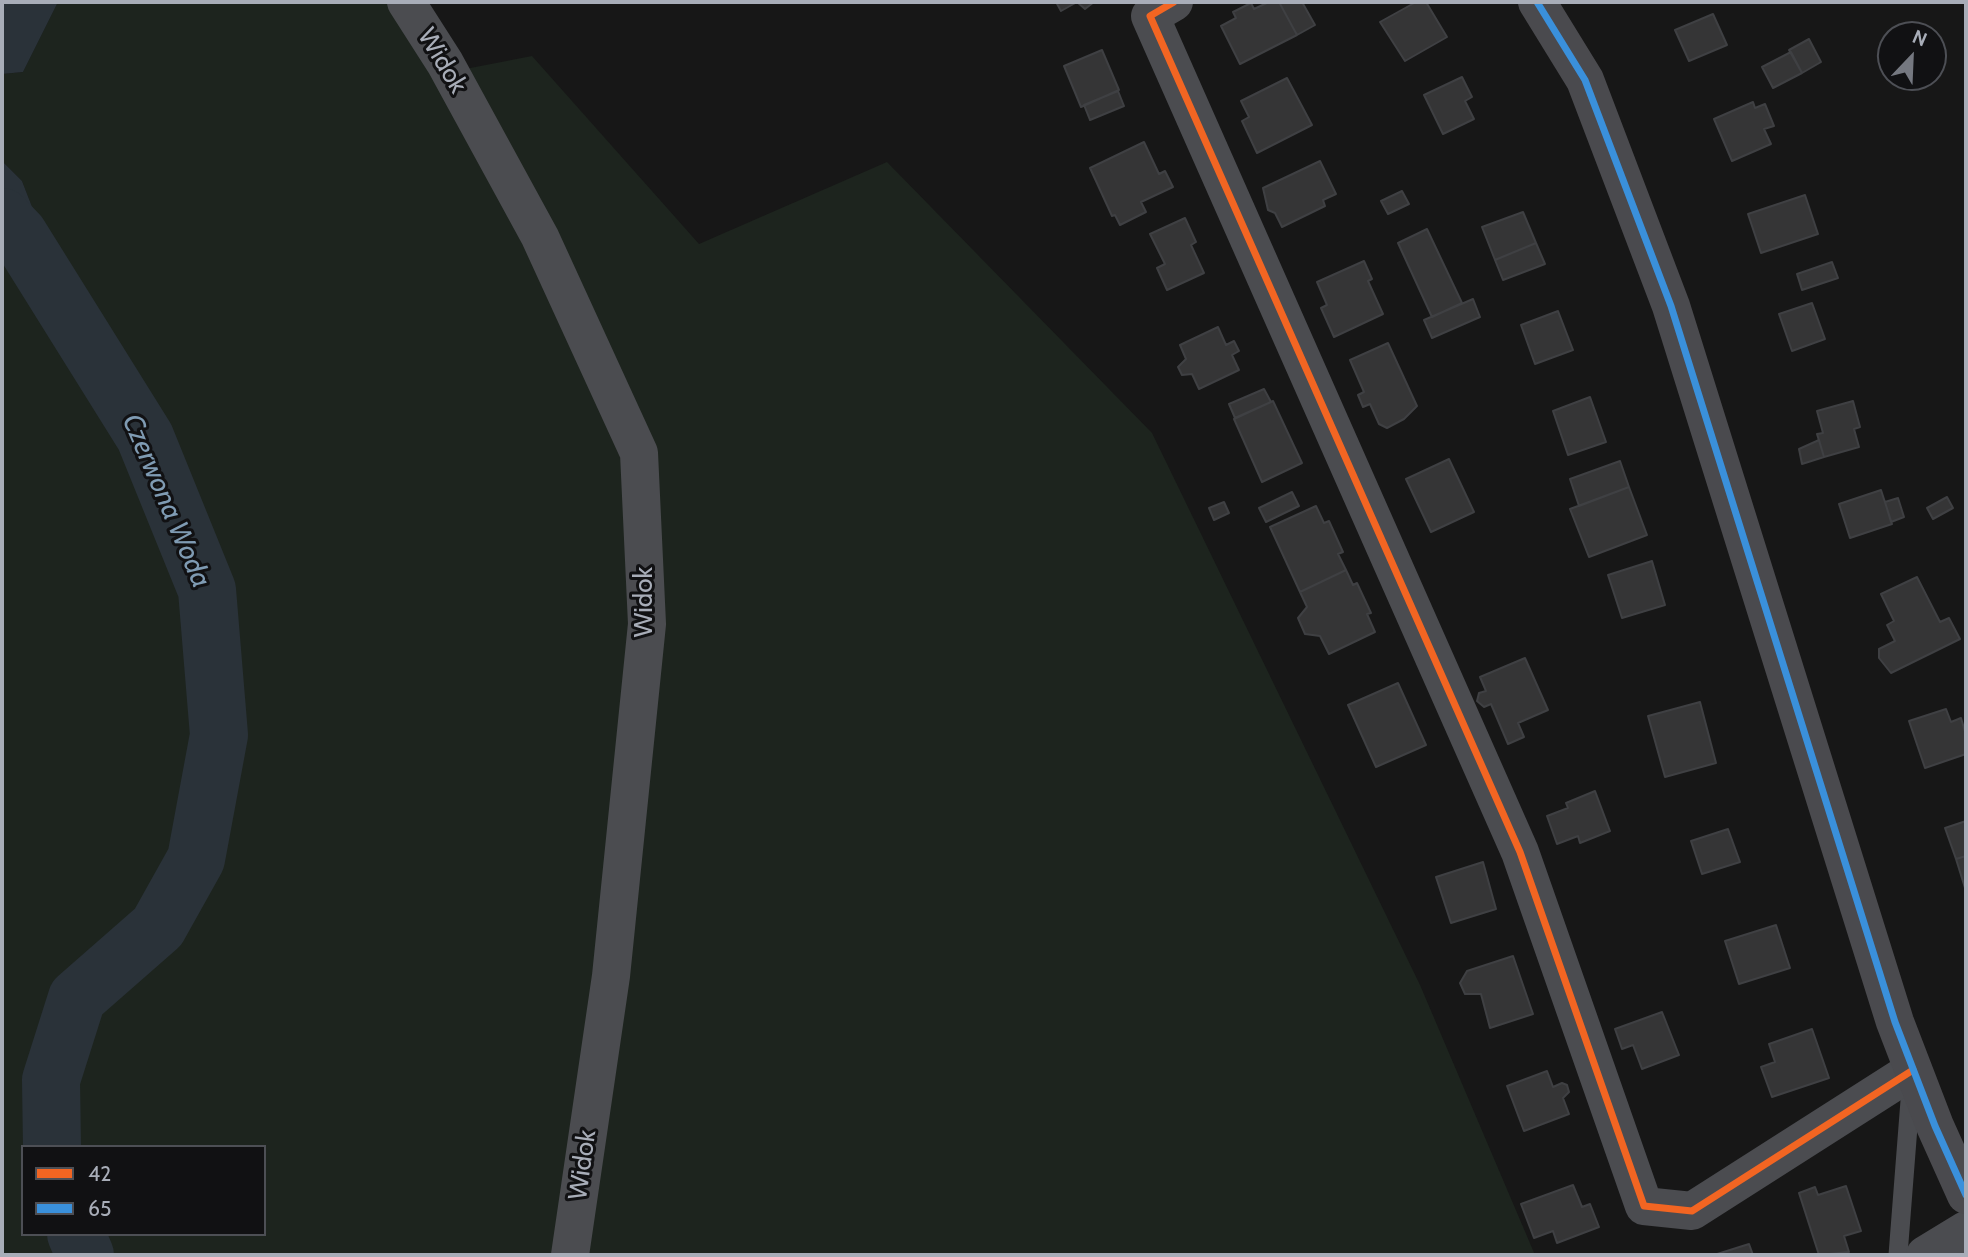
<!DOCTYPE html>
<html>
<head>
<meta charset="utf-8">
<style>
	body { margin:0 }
	#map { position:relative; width:1968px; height:1257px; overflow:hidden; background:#171717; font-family:Cabin,sans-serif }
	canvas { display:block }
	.frame { position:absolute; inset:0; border:4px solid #a8adb8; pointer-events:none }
	.legend { position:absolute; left:21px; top:1145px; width:245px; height:91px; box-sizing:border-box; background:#111113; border:2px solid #4d4f55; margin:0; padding:9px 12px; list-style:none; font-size:21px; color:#a8adb8 }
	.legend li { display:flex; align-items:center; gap:14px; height:35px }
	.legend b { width:35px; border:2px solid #4d4f55 }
	.north { position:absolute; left:1877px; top:21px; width:70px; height:70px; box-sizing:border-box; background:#111113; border:2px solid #4d4f55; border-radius:50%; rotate:23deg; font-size:19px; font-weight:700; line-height:28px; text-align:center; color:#a8adb8 }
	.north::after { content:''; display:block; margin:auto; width:24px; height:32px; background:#757880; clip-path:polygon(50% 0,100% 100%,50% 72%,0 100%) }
</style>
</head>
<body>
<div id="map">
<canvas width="1968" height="1257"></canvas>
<div class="frame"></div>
<ul class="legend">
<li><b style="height:9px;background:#f26522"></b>42</li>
<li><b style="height:9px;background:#3a90db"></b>65</li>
</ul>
<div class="north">N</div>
</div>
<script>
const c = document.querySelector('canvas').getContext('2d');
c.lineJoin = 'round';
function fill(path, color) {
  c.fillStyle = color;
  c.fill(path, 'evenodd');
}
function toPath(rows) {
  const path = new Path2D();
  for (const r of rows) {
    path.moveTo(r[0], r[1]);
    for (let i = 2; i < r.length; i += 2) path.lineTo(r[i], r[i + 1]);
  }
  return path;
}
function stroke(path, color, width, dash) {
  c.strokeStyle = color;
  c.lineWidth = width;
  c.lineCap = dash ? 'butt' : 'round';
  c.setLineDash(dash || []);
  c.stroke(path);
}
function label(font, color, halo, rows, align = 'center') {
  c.font = font + ' Cabin,sans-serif';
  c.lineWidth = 6;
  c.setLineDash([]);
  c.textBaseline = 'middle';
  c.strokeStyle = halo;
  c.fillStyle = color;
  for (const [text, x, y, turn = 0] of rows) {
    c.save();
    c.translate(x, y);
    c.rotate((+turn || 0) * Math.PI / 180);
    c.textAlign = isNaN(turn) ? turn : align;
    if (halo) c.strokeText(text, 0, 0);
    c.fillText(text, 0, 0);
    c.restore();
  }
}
const green = toPath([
	[58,2,405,2,450,72,532,56,699,244,887,162,1152,433,1420,985,1535,1255,2,1255,2,242,77,326,22,181,2,161,2,74,23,72],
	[23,1147,264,1147,264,1234,23,1234]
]);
const water = toPath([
	[2,2,58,2,23,72,2,74],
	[2,161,22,181,79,328,2,242]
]);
const river = toPath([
	[2,217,19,235,145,437,207,590,219,735,196,859,158,927,77,998,51,1080,52,1147],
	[76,1234,85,1255]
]);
const building = toPath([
	[1056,2,1094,2,1085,9,1077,2,1061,11,1056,2],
	[1269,2,1279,2,1297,35,1240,64,1221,26,1236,18,1233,12,1251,3,1254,9,1269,2],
	[1279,2,1302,2,1315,25,1297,35,1279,2],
	[1416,2,1426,2,1447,37,1405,61,1380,22,1416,2],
	[1713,14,1727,45,1689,61,1675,30,1713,14],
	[1809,39,1821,62,1802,73,1789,50,1809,39],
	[1102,50,1119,90,1081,107,1064,66,1102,50],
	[1791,52,1802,73,1773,88,1762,67,1791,52],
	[1462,77,1472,97,1465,101,1474,119,1443,134,1424,95,1462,77],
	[1287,78,1312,125,1257,153,1242,121,1249,117,1241,101,1287,78],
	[1118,91,1124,106,1090,120,1084,105,1118,91],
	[1753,102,1755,108,1765,104,1774,126,1764,129,1771,144,1732,161,1714,119,1753,102],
	[1144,142,1159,174,1165,171,1173,187,1141,202,1146,212,1120,225,1115,215,1112,216,1090,168,1144,142],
	[1320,161,1336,194,1323,200,1325,206,1282,227,1275,213,1268,210,1263,188,1320,161],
	[1402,191,1409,204,1388,214,1381,201,1402,191],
	[1805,195,1818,234,1761,253,1748,214,1805,195],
	[1523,212,1536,243,1495,260,1482,227,1523,212],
	[1185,218,1196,242,1191,245,1204,273,1167,290,1157,268,1165,264,1150,234,1185,218],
	[1427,229,1462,303,1432,317,1398,243,1427,229],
	[1536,243,1545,264,1503,280,1495,260,1536,243],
	[1364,261,1372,279,1368,281,1383,314,1334,337,1321,308,1327,305,1317,282,1364,261],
	[1832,262,1838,278,1802,290,1797,274,1832,262],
	[1473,299,1480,317,1432,338,1424,320,1473,299],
	[1812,303,1825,339,1792,351,1779,314,1812,303],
	[1558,311,1573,350,1535,364,1521,325,1558,311],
	[1218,327,1226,345,1234,341,1239,351,1232,355,1239,370,1199,389,1192,374,1182,375,1178,367,1186,359,1180,345,1218,327],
	[1388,343,1417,406,1404,419,1387,428,1379,424,1370,404,1363,407,1358,395,1364,392,1350,360,1388,343],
	[1264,389,1271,402,1235,418,1229,404,1264,389],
	[1590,397,1606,442,1568,455,1553,411,1590,397],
	[1273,401,1302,463,1262,482,1234,419,1273,401],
	[1853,401,1860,427,1854,429,1859,447,1824,457,1817,434,1823,433,1817,411,1853,401],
	[1819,440,1824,457,1802,464,1799,449,1819,440],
	[1449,459,1474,512,1431,532,1406,479,1449,459],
	[1620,461,1629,487,1579,506,1570,479,1620,461],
	[1629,487,1647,535,1589,557,1570,509,1629,487],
	[1881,490,1892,524,1850,538,1839,504,1881,490],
	[1292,492,1299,506,1266,522,1259,508,1292,492],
	[1947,497,1953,508,1933,519,1927,508,1947,497],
	[1898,498,1904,517,1891,522,1885,502,1898,498],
	[1224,502,1229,513,1214,520,1209,508,1224,502],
	[1316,506,1324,523,1329,521,1343,552,1338,554,1346,570,1300,592,1270,527,1316,506],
	[1652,561,1665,605,1622,618,1608,575,1652,561],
	[1346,570,1353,585,1357,583,1371,613,1367,614,1375,632,1329,654,1320,636,1305,634,1298,618,1307,607,1300,592,1346,570],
	[1917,577,1940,622,1949,618,1960,639,1891,673,1879,658,1879,649,1895,641,1887,625,1894,621,1881,594,1917,577],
	[1525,658,1548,710,1518,723,1524,737,1508,744,1491,704,1484,707,1477,701,1479,693,1486,691,1480,677,1525,658],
	[1398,683,1426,745,1376,767,1348,705,1398,683],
	[1700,702,1716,763,1665,777,1648,716,1700,702],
	[1946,709,1951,722,1961,718,1966,735,1966,754,1925,768,1909,721,1946,709],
	[1595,791,1610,831,1580,843,1578,836,1557,844,1547,816,1568,808,1566,803,1595,791],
	[1966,821,1966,856,1956,859,1945,828,1966,821],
	[1728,829,1740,862,1702,874,1691,841,1728,829],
	[1966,856,1966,888,1965,888,1956,859,1966,856],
	[1483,862,1496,909,1451,923,1436,877,1483,862],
	[1776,925,1790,968,1739,984,1725,941,1776,925],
	[1513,956,1533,1014,1490,1028,1481,994,1465,994,1460,983,1467,971,1513,956],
	[1662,1012,1679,1055,1642,1069,1633,1045,1622,1049,1615,1029,1662,1012],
	[1812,1029,1829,1078,1772,1097,1761,1067,1775,1062,1769,1044,1812,1029],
	[1547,1071,1553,1087,1562,1083,1567,1085,1569,1092,1563,1098,1569,1114,1524,1131,1507,1086,1547,1071],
	[1573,1185,1582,1207,1590,1204,1599,1227,1557,1243,1553,1231,1534,1238,1521,1204,1573,1185],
	[1846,1186,1861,1231,1844,1236,1849,1252,1819,1255,1799,1193,1815,1187,1818,1195,1846,1186],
	[1749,1244,1753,1255,1714,1255,1749,1244]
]);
const lane = toPath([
	[1898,1255,1911,1088]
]);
const street = toPath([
	[406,2,445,63,540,237,639,453,647,624,611,976,570,1255],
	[1174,2,1150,16,1520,852,1644,1206,1692,1211,1913,1070],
	[1925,1255,1966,1230]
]);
const secondary = toPath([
	[1537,2,1585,80,1671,306,1895,1022,1935,1126,1966,1195]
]);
const bus1 = toPath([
	[1174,2,1150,16,1520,852,1644,1206,1692,1211,1913,1070]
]);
const bus2 = toPath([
	[1537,2,1585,80,1671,306,1895,1022,1935,1126,1966,1195]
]);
const streetNames = [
	["Widok",442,61,59],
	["Widok",644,602,-90],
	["Widok",583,1165,-82]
];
const waterNames = [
	["Czerwona Woda",166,501,67]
];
fill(green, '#1d241e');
fill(water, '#2a3239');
stroke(river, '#2a3239', 58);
fill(building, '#353536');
stroke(building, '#3f4043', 2);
stroke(lane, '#4b4c50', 19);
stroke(street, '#4b4c50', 38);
stroke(secondary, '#4a4a4e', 38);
stroke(bus1, '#f26522', 7);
stroke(bus2, '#3a90db', 7);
label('26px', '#a8adb8', '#111113', streetNames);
label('italic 28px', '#7f9bb3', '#111113', waterNames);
</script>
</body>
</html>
